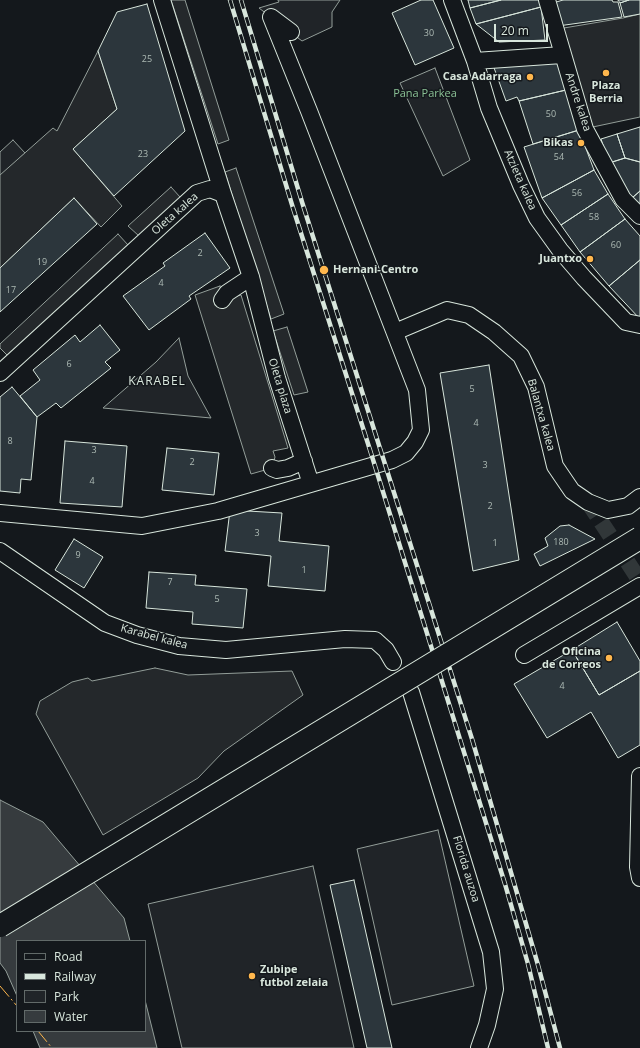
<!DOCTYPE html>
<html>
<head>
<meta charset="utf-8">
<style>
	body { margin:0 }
	#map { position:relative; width:640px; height:1048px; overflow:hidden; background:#14181c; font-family:"Open Sans",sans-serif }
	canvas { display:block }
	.legend { position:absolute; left:16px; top:940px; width:130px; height:92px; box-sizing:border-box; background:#14181c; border:1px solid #626a69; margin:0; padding:5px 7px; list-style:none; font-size:12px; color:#d8e6dc }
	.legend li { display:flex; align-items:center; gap:8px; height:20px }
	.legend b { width:20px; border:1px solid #626a69 }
	.scale { position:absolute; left:494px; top:24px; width:54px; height:18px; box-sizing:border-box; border:2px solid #d8e6dc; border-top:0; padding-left:5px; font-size:12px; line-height:14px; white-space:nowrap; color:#d8e6dc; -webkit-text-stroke:3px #14181c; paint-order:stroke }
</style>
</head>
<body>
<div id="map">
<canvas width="640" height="1048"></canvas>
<ul class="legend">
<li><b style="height:5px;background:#14181c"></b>Road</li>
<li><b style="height:5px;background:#d8e6dc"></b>Railway</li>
<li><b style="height:11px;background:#202428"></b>Park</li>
<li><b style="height:11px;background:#363b3e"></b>Water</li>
</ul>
<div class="scale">20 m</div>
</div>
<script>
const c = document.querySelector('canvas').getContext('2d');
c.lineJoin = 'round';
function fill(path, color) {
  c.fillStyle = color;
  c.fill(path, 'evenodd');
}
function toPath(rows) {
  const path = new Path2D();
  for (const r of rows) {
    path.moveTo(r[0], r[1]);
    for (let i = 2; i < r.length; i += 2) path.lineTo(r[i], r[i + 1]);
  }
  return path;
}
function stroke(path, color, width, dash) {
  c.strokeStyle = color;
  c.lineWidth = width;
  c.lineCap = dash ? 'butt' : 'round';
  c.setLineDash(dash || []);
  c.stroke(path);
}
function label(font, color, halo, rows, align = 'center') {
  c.font = font + ' "Open Sans",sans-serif';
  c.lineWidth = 3;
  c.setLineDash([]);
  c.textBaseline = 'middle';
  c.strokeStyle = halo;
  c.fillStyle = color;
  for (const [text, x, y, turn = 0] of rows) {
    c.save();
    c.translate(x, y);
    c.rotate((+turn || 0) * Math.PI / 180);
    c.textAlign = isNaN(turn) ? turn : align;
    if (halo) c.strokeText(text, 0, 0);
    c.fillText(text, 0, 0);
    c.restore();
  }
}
const green = toPath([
	[278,0,340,0,332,12,332,27,302,41,259,8,279,2,278,0],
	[435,68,470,160,443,176,400,83,435,68],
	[13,140,25,153,0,176,0,152,13,140],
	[179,338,188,376,211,418,103,408,156,362,179,338],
	[438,830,474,986,392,1005,357,849,438,830],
	[313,866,354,1048,182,1048,148,904,313,866]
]);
const parking = toPath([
	[171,0,185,0,229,140,218,144,171,0],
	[640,14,640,117,588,128,558,29,623,18,640,14],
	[98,51,117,109,73,149,122,206,101,227,74,198,0,268,0,175,53,128,57,131,98,51],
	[236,168,284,314,271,319,225,172,236,168],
	[171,187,180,197,139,236,128,226,171,187],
	[118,234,128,245,9,357,0,348,0,344,118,234],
	[220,286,222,300,241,295,288,448,273,451,275,457,272,468,251,474,195,295,220,286],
	[287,327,308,392,294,395,273,331,287,327],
	[155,668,188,675,292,671,303,695,224,751,198,778,103,835,36,714,40,701,72,682,88,678,92,681,155,668]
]);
const water = toPath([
	[0,800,43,822,124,918,130,941,17,941,17,996,6,971,0,963,0,800],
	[145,1000,157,1048,40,1048,33,1031,145,1031,145,1000]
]);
const building = toPath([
	[421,0,433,0,454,48,415,65,392,13,421,0],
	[468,0,501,0,470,8,468,0],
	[501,0,539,0,541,7,476,24,470,8,501,0],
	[563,0,612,0,613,2,618,2,622,17,558,26,553,3,563,0],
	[618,0,629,0,620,3,618,0],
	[629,0,640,0,640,14,624,17,620,3,629,0],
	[147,4,185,131,114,196,73,149,117,109,98,51,117,12,147,4],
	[541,7,545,40,499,42,476,24,541,7],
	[558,57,566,90,519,101,517,97,506,101,493,65,558,57],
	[566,90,579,130,533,144,519,101,566,90],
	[640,127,640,162,625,158,617,134,640,127],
	[579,130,594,170,542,198,524,147,579,130],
	[617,134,625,158,609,163,601,139,617,134],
	[625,158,640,162,640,191,632,198,609,163,625,158],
	[594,170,608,194,561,225,542,198,594,170],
	[640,191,640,208,632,198,640,191],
	[608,194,625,219,580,252,561,225,608,194],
	[74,198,97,224,0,312,0,268,74,198],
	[625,219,640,236,640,260,609,286,580,252,625,219],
	[205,233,230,268,189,296,191,299,149,330,123,296,165,266,163,263,205,233],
	[640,260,640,319,609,286,640,260],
	[100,325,120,350,105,362,111,368,61,408,56,403,37,417,20,396,40,380,33,370,75,335,80,342,100,325],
	[489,365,519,560,473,571,440,373,489,365],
	[12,387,37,417,31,480,21,479,20,493,0,491,0,397,12,387],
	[65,441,127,446,122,507,60,503,65,441],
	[167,448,219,453,214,495,162,490,167,448],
	[230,510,282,513,279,541,329,546,325,591,268,586,271,556,225,551,230,510],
	[569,525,595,539,540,566,534,554,548,546,545,538,560,526,569,525],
	[74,539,103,557,84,588,55,570,74,539],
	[149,572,196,575,195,585,247,589,243,628,192,624,193,612,146,608,149,572],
	[617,622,640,661,640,671,599,695,572,650,617,622],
	[572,650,599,695,640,671,640,745,618,758,591,712,547,738,514,684,572,650],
	[354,880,392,1048,367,1048,330,885,354,880]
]);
const streetTunnel = toPath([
	[588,502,638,578]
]);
const street = toPath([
	[162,0,223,194,251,277,277,378,311,484],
	[452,0,475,61,489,108,521,185,537,218,560,250,584,278,626,322,640,325],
	[547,0,585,129,623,199,640,216],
	[475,61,562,55],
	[222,300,227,293,251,277],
	[395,332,447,310,469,315,494,332,521,356,536,387,555,466,572,491,588,502,608,510,628,506,640,497],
	[0,373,197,193,210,189,223,194],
	[272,468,277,470,288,468,304,461],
	[0,513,142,526,218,511,392,460,406,453,415,442,421,430,417,390,309,111,271,17,291,32],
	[0,551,105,623,137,635,179,646,226,650,345,639,375,640,386,650,393,662],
	[524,655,640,586],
	[411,692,491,952,495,989,487,1025,479,1048],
	[640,776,638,867,640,878]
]);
const rail = toPath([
	[230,0,293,208,370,450,505,884,528,964,548,1048],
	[241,0,302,202,472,739,538,965,560,1048]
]);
const secondaryBridge = toPath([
	[0,926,640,538]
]);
const power = toPath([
	[0,986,17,1006],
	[38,1031,52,1048]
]);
const markers = [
	[606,73,4,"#ffb74d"],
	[530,77,4,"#ffb74d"],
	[581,143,4,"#ffb74d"],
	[590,259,4,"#ffb74d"],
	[324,270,5,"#ffb74d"],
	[609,658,4,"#ffb74d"],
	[252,976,4,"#ffb74d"]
];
const numberNames = [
	["30",429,33],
	["25",147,59],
	["50",551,114],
	["23",143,154],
	["54",559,157],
	["56",577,193],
	["58",594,217],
	["60",616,245],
	["2",200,253],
	["19",42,262],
	["4",161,283],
	["17",11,290],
	["6",69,364],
	["5",472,389],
	["4",476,423],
	["8",10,441],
	["3",94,450],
	["2",192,462],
	["3",485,465],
	["4",92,481],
	["2",490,506],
	["3",257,533],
	["180",561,542],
	["1",495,543],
	["9",78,555],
	["1",304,570],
	["7",170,582],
	["5",217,599],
	["4",562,686]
];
const poiNames = [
	["Casa Adarraga",522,77],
	["Plaza",606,86,"center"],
	["Berria",606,99,"center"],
	["Bikas",573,143],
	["Juantxo",582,259],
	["Hernani-Centro",333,270,"left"],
	["Oficina",601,652],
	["de Correos",601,665],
	["Zubipe",260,970,"left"],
	["futbol zelaia",260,983,"left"]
];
const parkNames = [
	["Pana Parkea",425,94]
];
const streetNames = [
	["Andre kalea",578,102,72],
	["Atzieta kalea",520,180,66],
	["Oleta kalea",175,214,-41],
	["Oleta plaza",280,386,73],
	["Balantxa kalea",541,415,74],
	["Karabel kalea",154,637,15],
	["Florida auzoa",466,869,73]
];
const neighbourhoodNames = [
	["KARABEL",157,382]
];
fill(green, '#202428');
stroke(green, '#939e99', 1);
fill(parking, '#24282b');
stroke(parking, '#939e99', 1);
fill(water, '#363b3e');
stroke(water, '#939e99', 1);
fill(building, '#2c363c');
stroke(building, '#d8e6dc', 1);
stroke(streetTunnel, '#313739', 16, [16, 8]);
stroke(street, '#d8e6dc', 18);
stroke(street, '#14181c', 16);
stroke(rail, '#d8e6dc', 4.5);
stroke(rail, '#14181c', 3, [9]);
stroke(secondaryBridge, '#d8e6dc', 24, []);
stroke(secondaryBridge, '#14181c', 22);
stroke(power, '#ffb74d', 1, [14, 3, 2, 3]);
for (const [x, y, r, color] of markers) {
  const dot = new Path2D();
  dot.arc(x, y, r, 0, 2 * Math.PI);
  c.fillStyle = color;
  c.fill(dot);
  stroke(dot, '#14181c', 1.5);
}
label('9px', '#adbab4', null, numberNames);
label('bold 11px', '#d8e6dc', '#14181c', poiNames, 'right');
label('11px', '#8ac095', '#14181c', parkNames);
label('11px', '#d8e6dc', '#14181c', streetNames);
c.letterSpacing = '1px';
label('12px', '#d8e6dc', '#14181c', neighbourhoodNames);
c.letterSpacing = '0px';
</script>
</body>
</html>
